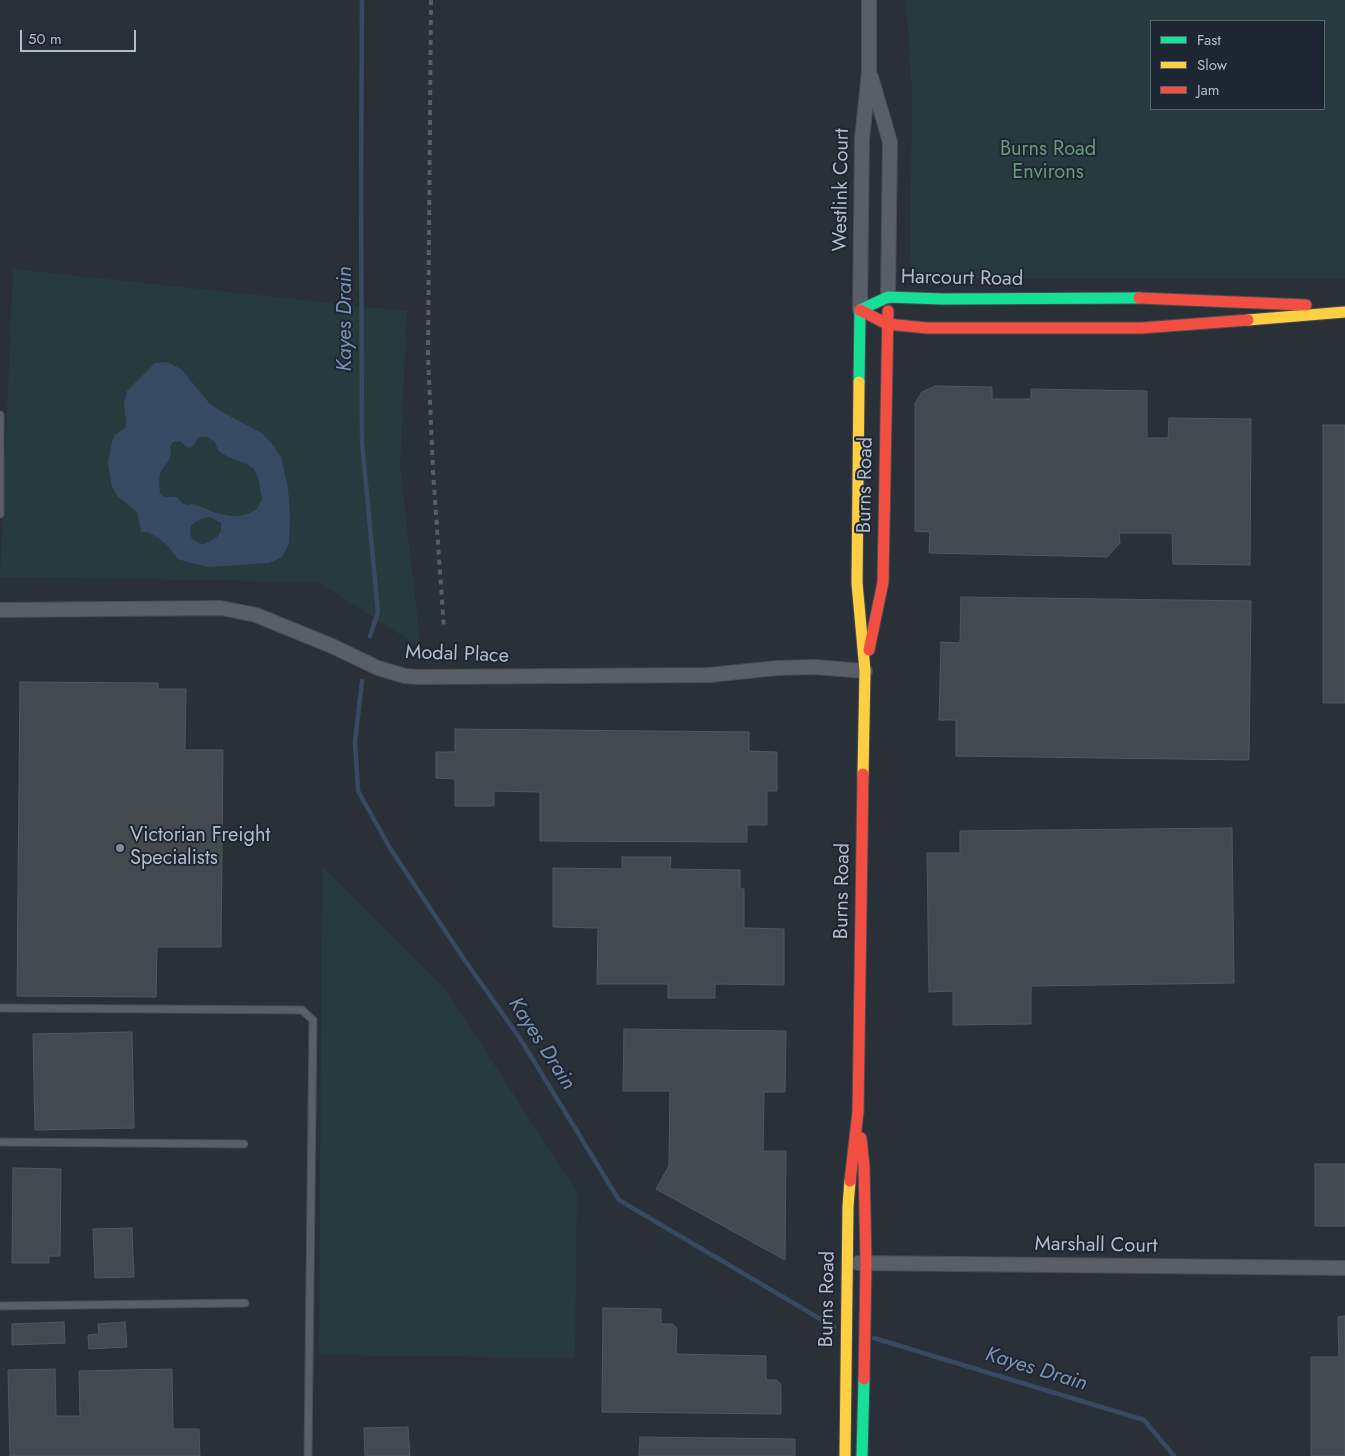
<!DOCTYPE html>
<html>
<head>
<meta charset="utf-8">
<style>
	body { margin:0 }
	#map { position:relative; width:1345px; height:1456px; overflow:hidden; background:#2a3038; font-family:Jost,sans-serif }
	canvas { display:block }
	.legend { position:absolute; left:1150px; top:20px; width:175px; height:90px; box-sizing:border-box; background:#1d2633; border:1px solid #59626f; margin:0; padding:6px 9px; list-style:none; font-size:15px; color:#b4bcc9 }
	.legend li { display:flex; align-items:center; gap:10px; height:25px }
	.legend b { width:25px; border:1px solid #59626f }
	.scale { position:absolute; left:20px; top:30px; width:116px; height:22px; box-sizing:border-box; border:2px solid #b4bcc9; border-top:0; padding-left:6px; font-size:15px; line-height:18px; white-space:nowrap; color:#b4bcc9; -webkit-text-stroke:4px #1d2633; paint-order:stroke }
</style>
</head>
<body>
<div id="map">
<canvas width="1345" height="1456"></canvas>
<ul class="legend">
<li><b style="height:6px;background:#16e098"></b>Fast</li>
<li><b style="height:6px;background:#ffcf43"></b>Slow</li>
<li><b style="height:6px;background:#f24e42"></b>Jam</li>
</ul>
<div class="scale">50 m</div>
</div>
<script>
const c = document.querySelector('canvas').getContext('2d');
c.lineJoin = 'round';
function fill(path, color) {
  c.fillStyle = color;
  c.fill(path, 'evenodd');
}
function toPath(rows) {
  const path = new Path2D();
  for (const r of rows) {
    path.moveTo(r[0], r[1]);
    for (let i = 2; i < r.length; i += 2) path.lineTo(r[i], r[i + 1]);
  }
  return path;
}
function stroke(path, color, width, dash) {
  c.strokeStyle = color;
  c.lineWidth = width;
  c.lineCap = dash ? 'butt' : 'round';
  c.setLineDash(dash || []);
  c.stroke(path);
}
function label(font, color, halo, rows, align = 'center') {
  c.font = font + ' Jost,sans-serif';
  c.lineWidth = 4;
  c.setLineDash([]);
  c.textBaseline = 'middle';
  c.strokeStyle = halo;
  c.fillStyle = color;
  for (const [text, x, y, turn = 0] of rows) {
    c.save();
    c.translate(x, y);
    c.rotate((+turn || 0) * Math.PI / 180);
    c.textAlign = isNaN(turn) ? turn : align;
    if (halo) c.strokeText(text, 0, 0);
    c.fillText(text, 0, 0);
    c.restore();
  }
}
const green = toPath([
	[906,0,1345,0,1345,278,926,278,917,276,912,273,910,266,912,93],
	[1151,21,1324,21,1324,109,1151,109],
	[13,269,407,311,400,466,421,648,319,582,0,577],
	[322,866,442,985,577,1191,575,1358,319,1355]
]);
const water = toPath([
	[167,362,181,369,210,404,226,414,263,434,273,445,281,457,288,488,290,514,289,544,282,557,269,563,209,567,190,563,178,559,167,545,158,538,148,532,141,532,137,512,117,496,111,484,108,462,112,442,115,435,125,428,126,423,124,402,127,391,155,363],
	[199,437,208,437,214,441,219,451,228,457,245,463,254,469,258,477,262,499,257,509,250,513,239,516,230,516,213,512,194,504,187,505,182,503,177,497,164,497,160,494,159,481,160,473,169,460,171,453,170,447,173,442,180,441,188,448,193,446],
	[210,517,221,523,221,531,216,538,209,542,204,544,200,544,192,539,190,533,191,526,195,522,204,518]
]);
const stream = toPath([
	[362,0,361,190,362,442,378,612,370,636],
	[362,681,355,742,358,791,390,848,464,959,521,1040,619,1200,834,1327],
	[874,1338,1144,1420,1174,1456]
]);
const building = toPath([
	[935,386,992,387,992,399,1031,399,1031,389,1147,391,1147,438,1168,438,1169,418,1251,419,1250,565,1173,564,1172,533,1119,533,1120,543,1107,557,929,553,930,532,915,531,915,403,922,392,935,386],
	[1323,425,1345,425,1345,703,1323,703,1323,425],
	[961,597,1251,601,1249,760,956,756,956,720,939,720,941,642,960,643,961,597],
	[20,682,158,683,158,689,186,689,185,750,223,750,221,947,157,947,156,997,17,996,20,682],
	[455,729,749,732,749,751,777,752,777,791,767,791,767,825,747,825,747,842,540,841,540,792,494,791,494,806,455,806,455,779,436,778,436,752,455,752,455,729],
	[1232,828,1234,983,1031,986,1031,1024,953,1025,953,991,929,992,927,853,960,853,960,831,1232,828],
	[622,857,671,857,670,869,740,870,740,889,744,889,744,928,784,929,784,985,715,984,715,998,668,998,668,984,597,984,598,928,553,927,553,868,622,869,622,857],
	[624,1029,786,1031,785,1092,764,1092,763,1151,786,1151,785,1260,656,1189,669,1166,670,1091,623,1091,624,1029],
	[132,1032,134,1128,35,1130,33,1034,132,1032],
	[1315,1164,1345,1164,1345,1226,1315,1226,1315,1164],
	[13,1168,61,1169,60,1256,49,1256,49,1263,12,1263,13,1168],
	[132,1228,134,1277,95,1278,93,1229,132,1228],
	[603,1308,661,1309,661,1324,673,1324,677,1329,676,1354,766,1356,766,1380,777,1380,781,1385,781,1414,602,1412,603,1308],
	[1345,1316,1345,1456,1311,1456,1311,1357,1339,1357,1338,1317,1345,1316],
	[64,1322,65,1343,12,1345,12,1324,64,1322],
	[125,1322,127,1347,89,1349,88,1335,99,1334,98,1324,125,1322],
	[55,1369,56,1416,80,1416,79,1371,172,1369,173,1429,199,1429,200,1456,10,1456,8,1370,55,1369],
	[408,1427,410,1456,365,1456,364,1428,408,1427],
	[640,1437,795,1439,795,1456,639,1456,640,1437]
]);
const lane = toPath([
	[0,415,0,514],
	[0,1008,302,1010,313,1020,308,1456],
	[0,1142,244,1144],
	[0,1306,245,1303]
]);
const street = toPath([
	[871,77,890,142,888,297],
	[860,310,862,139,869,72,869,0],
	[0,610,221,608,256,615,332,646,378,668,405,676,419,677,709,675,777,668,814,667,865,671],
	[858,1263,1345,1268]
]);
const fast = toPath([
	[860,310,888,297,942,299,1139,298],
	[859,382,860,310],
	[862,1456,864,1379]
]);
const slow = toPath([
	[1248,320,1345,312],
	[859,382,857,583,865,671,863,774],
	[845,1456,848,1206,850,1181]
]);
const jam = toPath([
	[1139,298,1306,305],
	[860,310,887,324,927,328,1141,328,1248,320],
	[869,650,883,582,888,311],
	[861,1138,864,1166,866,1263,864,1379],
	[850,1181,858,1112,863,774]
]);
const rail = toPath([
	[431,0,428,354,433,471,444,629]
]);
const markers = [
	[120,848,5,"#848b96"]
];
const parkNames = [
	["Burns Road",1048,150],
	["Environs",1048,173]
];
const streetNames = [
	["Westlink Court",842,190,-89],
	["Harcourt Road",962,279,1],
	["Burns Road",866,485,-89],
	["Modal Place",457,655,2],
	["Burns Road",843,891,-89],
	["Marshall Court",1096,1246,1],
	["Burns Road",828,1299,-89]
];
const poiNames = [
	["Victorian Freight",130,836],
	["Specialists",130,859]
];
const waterNames = [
	["Kayes Drain",346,319,-90],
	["Kayes Drain",541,1044,57],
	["Kayes Drain",1036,1370,17]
];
fill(green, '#273a3e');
fill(water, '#384963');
stroke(stream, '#384963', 4.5);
fill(building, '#444950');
stroke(building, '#52575f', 1);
stroke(lane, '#484c53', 9);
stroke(street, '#484c53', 16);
stroke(fast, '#484c53', 13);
stroke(slow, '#484c53', 13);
stroke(jam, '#484c53', 13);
stroke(lane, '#5a5e66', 7);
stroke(street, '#5a5e66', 14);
stroke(fast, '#16e098', 11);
stroke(slow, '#ffcf43', 11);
stroke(jam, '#f24e42', 11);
stroke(rail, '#595d64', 4, [5, 5]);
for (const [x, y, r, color] of markers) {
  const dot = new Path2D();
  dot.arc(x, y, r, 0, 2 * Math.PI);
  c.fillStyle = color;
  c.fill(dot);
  stroke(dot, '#1d2633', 2);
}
label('20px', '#6b9a76', '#1d2633', parkNames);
label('20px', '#b4bcc9', '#1d2633', streetNames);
label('20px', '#b4bcc9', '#1d2633', poiNames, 'left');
label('italic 21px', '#7c92b1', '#1d2633', waterNames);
</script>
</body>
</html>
